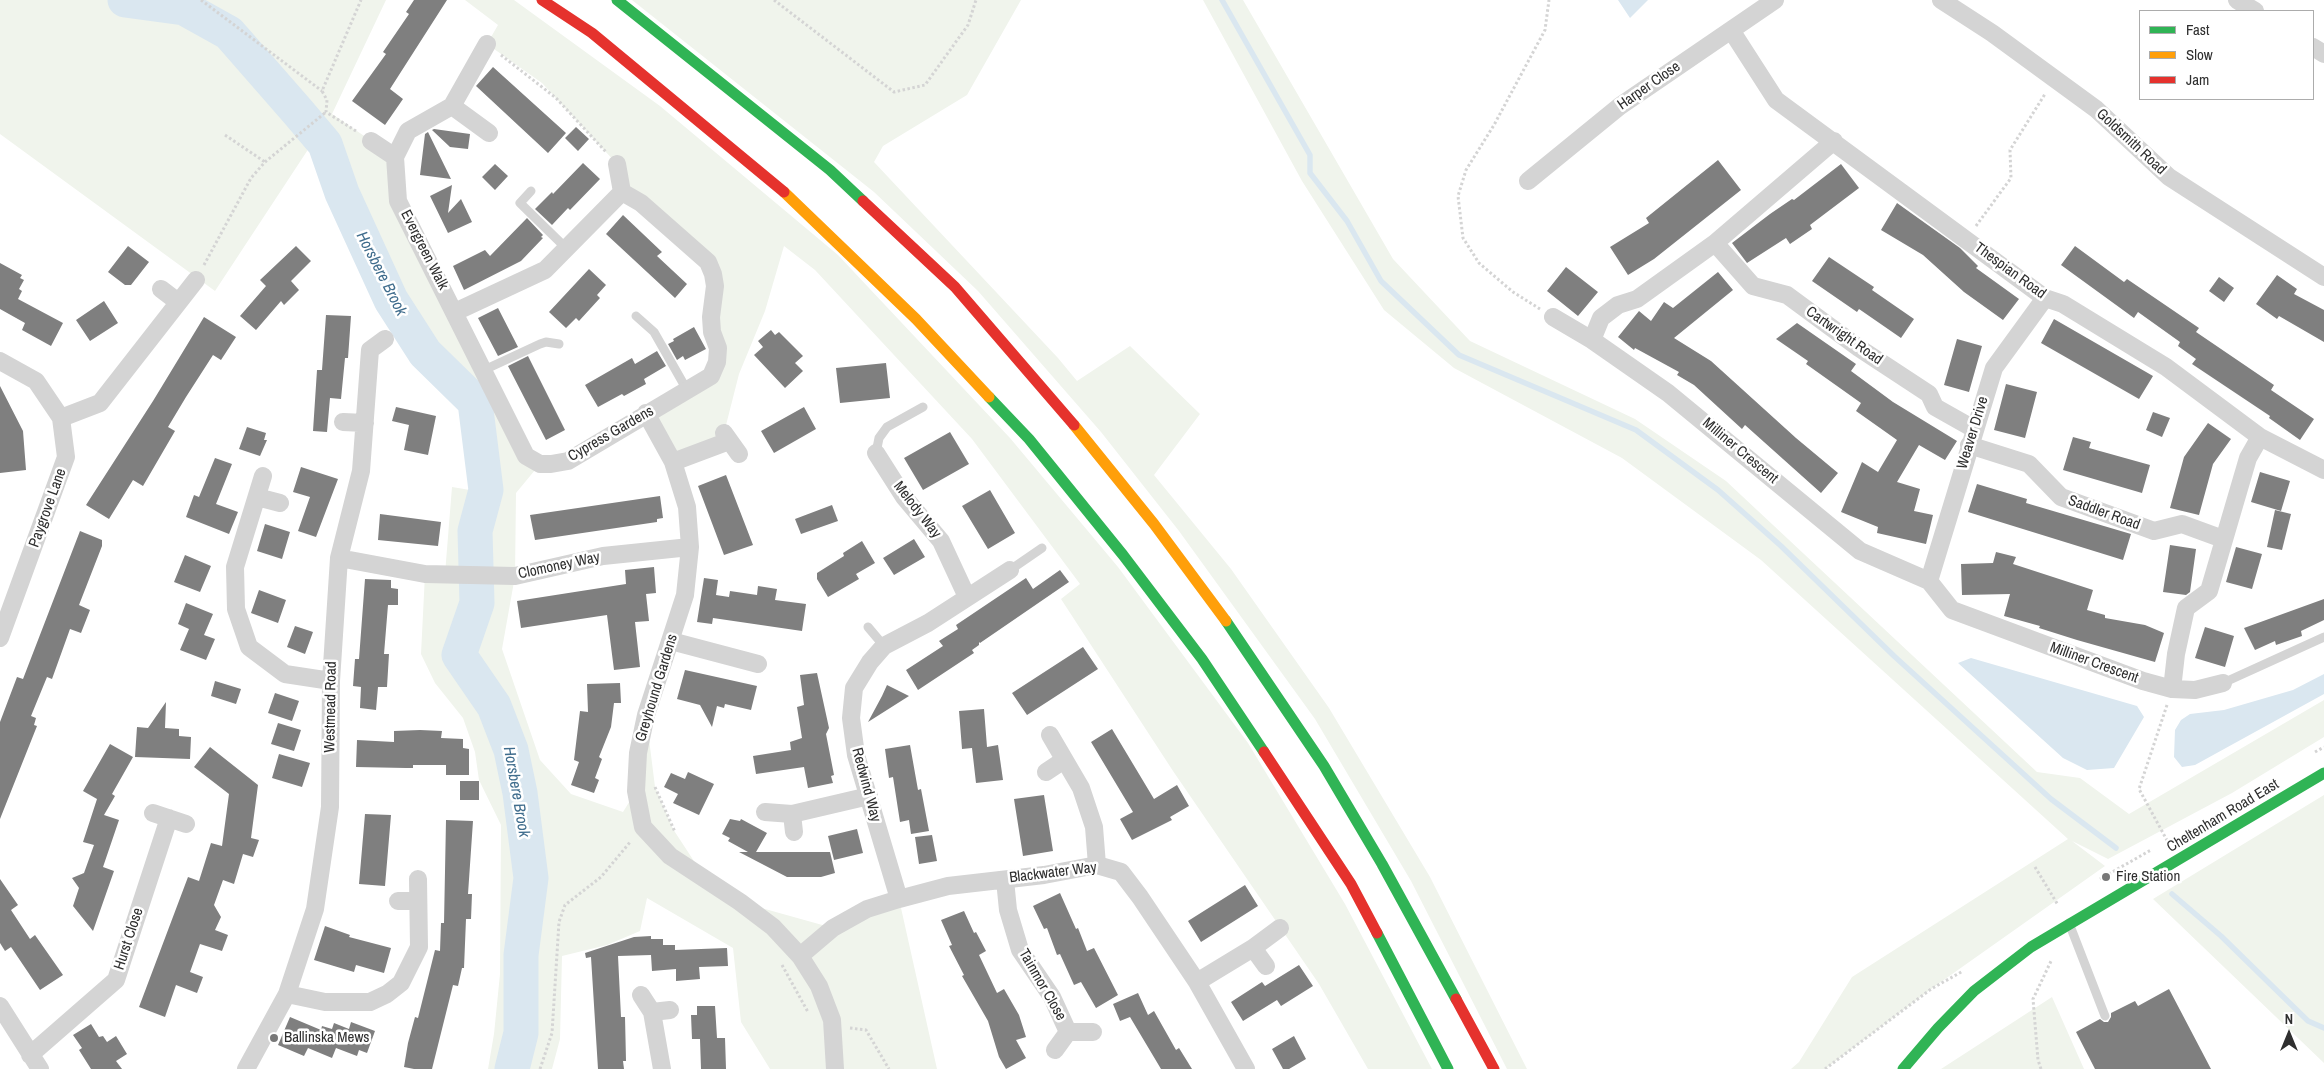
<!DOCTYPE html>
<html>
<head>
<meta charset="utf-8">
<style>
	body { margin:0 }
	#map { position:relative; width:2324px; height:1069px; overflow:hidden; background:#fff; font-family:"Archivo Narrow",sans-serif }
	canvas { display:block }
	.legend { position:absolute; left:2139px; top:10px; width:175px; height:90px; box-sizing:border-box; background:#fff; border:1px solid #acacac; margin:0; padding:6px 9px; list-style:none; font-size:15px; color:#2f2f2f }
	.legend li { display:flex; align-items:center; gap:10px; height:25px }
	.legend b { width:25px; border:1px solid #acacac }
	.north { position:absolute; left:2264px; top:1009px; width:50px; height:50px; -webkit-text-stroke:4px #fff; paint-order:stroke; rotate:0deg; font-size:14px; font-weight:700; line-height:20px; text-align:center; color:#2f2f2f }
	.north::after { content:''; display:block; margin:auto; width:18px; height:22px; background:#2f2f2f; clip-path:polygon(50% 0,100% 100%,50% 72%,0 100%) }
</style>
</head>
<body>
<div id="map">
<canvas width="2324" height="1069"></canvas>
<ul class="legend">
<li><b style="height:6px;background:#30b455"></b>Fast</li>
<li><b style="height:6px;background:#ff9f0a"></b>Slow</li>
<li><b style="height:6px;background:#e5322d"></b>Jam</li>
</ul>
<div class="north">N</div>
</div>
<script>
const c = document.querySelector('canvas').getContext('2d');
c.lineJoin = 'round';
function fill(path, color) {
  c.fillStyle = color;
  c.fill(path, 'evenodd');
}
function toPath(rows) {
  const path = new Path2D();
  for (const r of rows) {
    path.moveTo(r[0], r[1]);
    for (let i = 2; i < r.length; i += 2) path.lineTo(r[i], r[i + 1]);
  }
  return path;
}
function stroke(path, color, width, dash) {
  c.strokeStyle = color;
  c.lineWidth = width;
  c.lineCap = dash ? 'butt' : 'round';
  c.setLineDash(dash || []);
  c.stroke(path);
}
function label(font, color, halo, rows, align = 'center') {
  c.font = font + ' "Archivo Narrow",sans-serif';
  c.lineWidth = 5;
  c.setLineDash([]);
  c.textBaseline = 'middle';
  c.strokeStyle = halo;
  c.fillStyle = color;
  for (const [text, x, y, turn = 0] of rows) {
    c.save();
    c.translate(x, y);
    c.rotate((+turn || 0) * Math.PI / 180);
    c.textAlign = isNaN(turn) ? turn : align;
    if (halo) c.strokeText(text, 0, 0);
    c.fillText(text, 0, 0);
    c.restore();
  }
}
const green = toPath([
	[0,0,386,0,332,114,395,157,399,201,540,464,516,493,515,576,502,649,540,760,571,794,623,812,636,791,646,715,655,787,673,829,705,878,740,902,833,928,899,899,937,1069,770,1069,741,1022,733,948,647,898,640,931,607,945,562,956,560,1039,552,1069,488,1069,494,1034,500,974,501,825,479,780,475,752,463,718,435,683,421,654,425,574,445,574,452,487,470,490,462,410,397,333,311,145,215,291,0,134],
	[465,0,514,0,660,106,838,255,1010,438,1118,567,1248,743,1345,904,1432,1069,1368,1069,1319,984,1173,771,1061,599,1080,584,972,439,815,270,784,246,765,311,739,374,724,433,673,462,646,413,711,376,713,274,622,192,617,164,542,83,487,44,498,25],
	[632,0,1021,0,967,95,883,146,874,162,1058,358,1077,381,1130,346,1200,414,1154,475,1231,569,1329,708,1430,877,1527,1069,1507,1069,1411,881,1315,719,1179,531,1101,432,978,291,874,192],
	[1203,0,1243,0,1393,259,1470,341,1635,419,1726,481,2037,772,2080,778,2129,814,2324,700,2324,737,2232,793,2108,859,2072,841,2105,866,1931,989,1825,1069,1791,1069,1799,1062,1852,977,2068,839,1761,560,1622,458,1454,368,1384,310,1302,181],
	[2324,795,2324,1063,2153,899],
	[2052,997,2084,1069,1941,1069]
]);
const water = toPath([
	[1618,0,1648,0,1630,18],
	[1971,658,2137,706,2144,717,2114,768,2087,770,2063,758,1958,663],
	[2324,674,2324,694,2195,765,2182,767,2174,757,2175,730,2181,720,2190,714,2224,710,2293,690]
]);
const stream = toPath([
	[1222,0,1310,155,1310,173,1347,221,1381,281,1459,355,1636,430,1718,490,1781,546,1894,656,2051,799,2116,848],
	[2172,894,2221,936,2308,1021,2324,1028]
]);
const river = toPath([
	[125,0,184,8,229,33,298,112,325,144,342,193,391,300,425,353,475,402,486,490,475,531,477,603,459,655,494,706,511,750,520,793,531,878,521,955,521,1033,512,1069]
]);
const building = toPath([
	[414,0,447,0,390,89,403,99,385,125,352,101,386,54,383,52,409,14,406,12],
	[493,67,566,133,548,153,476,86],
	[576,127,589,139,578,151,565,138],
	[434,129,470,134,468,149,450,147,432,130],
	[428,132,451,179,420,175,425,134],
	[1718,160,1741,190,1654,259,1628,275,1610,247,1649,223,1646,218],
	[583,163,600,179,570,210,568,208,552,225,535,209,552,192,553,194],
	[495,164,508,176,495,190,482,177],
	[1841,164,1859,188,1810,225,1812,229,1790,244,1786,238,1747,263,1732,243,1770,214,1792,199,1794,200],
	[452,185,448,213,461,199,472,222,448,233,430,196],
	[1897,203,1960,248,1978,266,1976,268,2019,299,2003,320,1964,292,1923,255,1881,230],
	[623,215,662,252,657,256,687,284,675,298,606,234],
	[527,218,543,235,541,237,543,238,521,261,464,290,453,266,485,250,490,256],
	[128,246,149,262,131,285,125,285,108,272],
	[296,246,311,261,291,281,299,290,284,305,281,301,256,330,240,316,266,286,260,280],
	[2075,246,2124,282,2127,279,2199,328,2196,332,2274,385,2271,390,2314,419,2300,440,2269,418,2270,416,2192,364,2196,359,2178,346,2180,342,2138,312,2134,318,2061,265],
	[1829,257,1874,287,1872,290,1914,319,1901,338,1859,309,1857,312,1812,281],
	[0,263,22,275,20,278,24,280,19,289,22,291,18,299,63,323,51,346,22,330,25,323,0,309],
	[1566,267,1598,292,1578,316,1547,291],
	[589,269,606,285,597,295,600,298,579,321,576,318,566,328,549,312],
	[1718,272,1733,290,1674,338,1711,361,1796,438,1838,473,1821,493,1745,425,1742,429,1694,385,1677,375,1679,372,1635,348,1634,350,1618,337,1639,311,1651,321,1664,302,1673,308],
	[2277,275,2297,289,2294,294,2324,310,2324,342,2279,316,2277,319,2256,304],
	[2219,277,2234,288,2224,302,2209,291],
	[104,301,118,323,90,341,76,320],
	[498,308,518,347,498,356,478,318],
	[326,315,351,316,348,358,345,358,341,399,330,398,327,432,313,431,317,370,322,370],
	[204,317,236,337,221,360,213,355,186,397,168,427,175,431,143,486,133,480,109,519,86,505,153,401],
	[2054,319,2153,376,2139,399,2041,343],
	[1797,323,1856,364,1851,371,1893,402,1957,441,1945,460,1919,445,1897,482,1920,489,1914,511,1933,515,1926,544,1877,533,1878,527,1841,512,1862,462,1878,472,1897,440,1856,411,1861,403,1806,364,1808,361,1776,339],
	[694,327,706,349,685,360,683,356,677,360,668,344,674,341,673,339],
	[771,330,775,335,779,332,803,356,795,363,803,371,785,388,754,355,763,347,758,341],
	[1957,339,1982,346,1969,392,1944,385],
	[657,351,666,366,644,379,646,384,624,396,622,394,598,407,585,385,632,358,635,364],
	[528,356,565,430,546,440,508,366],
	[886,363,890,398,840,403,836,368],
	[2006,384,2037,392,2025,438,1994,430],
	[0,386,23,431,26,470,0,473],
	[396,407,436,416,428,455,404,450,409,425,392,421],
	[804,407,816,429,774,453,761,431],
	[2153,412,2170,418,2162,437,2146,430],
	[2208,423,2231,439,2213,464,2199,515,2170,508,2184,457],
	[247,427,266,433,264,440,267,440,260,456,239,449],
	[950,432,969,464,923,490,904,458],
	[2073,437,2091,442,2089,448,2150,465,2142,493,2063,470],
	[215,458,232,464,216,504,238,512,229,534,186,517,194,495,199,497],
	[301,467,338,479,316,537,298,531,310,497,293,492],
	[2260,472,2290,481,2281,511,2251,502],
	[726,475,753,545,724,555,698,486],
	[1977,484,2027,499,2026,503,2131,534,2123,560,1968,512],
	[990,490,1015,533,988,549,962,506],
	[660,496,663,518,657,519,657,522,535,540,530,515],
	[832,505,838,521,801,534,795,519],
	[2275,510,2291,514,2282,550,2267,547],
	[380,514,441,522,438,546,378,540],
	[265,524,290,532,282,559,257,551],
	[80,531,102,540,102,546,79,605,90,610,81,633,70,629,52,679,47,677,31,716,36,718,34,725,37,726,0,819,0,722,17,677,23,679],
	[914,539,925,557,894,575,883,558],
	[862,541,875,563,856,574,859,579,828,597,817,579,817,573,844,556,843,553],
	[2170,545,2196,549,2190,592,2186,595,2163,592],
	[2236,547,2262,554,2252,589,2226,582],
	[1996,552,2016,557,2013,564,2093,590,2087,610,2105,615,2105,618,2145,625,2164,633,2155,662,2077,640,2039,628,2040,626,2004,616,2010,594,1962,595,1961,564,1993,563],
	[185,555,211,566,200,592,174,582],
	[654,567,656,593,646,594,649,621,635,622,640,667,614,670,607,615,521,628,517,601,626,584,625,570],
	[1060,570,1069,582,999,630,980,643,979,642,979,645,972,650,974,653,918,690,906,670,943,646,939,641,958,629,956,625,1026,578,1033,589],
	[704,578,718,580,716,595,729,597,730,591,757,595,758,586,777,589,775,600,806,604,802,631,713,618,712,624,697,622],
	[365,579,391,580,391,588,398,589,398,605,388,605,384,654,389,654,387,687,378,687,376,710,360,708,361,687,353,686,355,659,359,659],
	[259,590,286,600,278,623,251,613],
	[2324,599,2324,620,2301,631,2302,636,2276,645,2275,641,2255,650,2244,628],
	[186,603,213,614,204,635,215,639,206,660,180,650,189,629,178,624],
	[295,626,313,632,305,654,287,647],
	[2205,627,2234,636,2225,667,2195,658],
	[1083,647,1098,669,1027,715,1012,693],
	[685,670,757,686,751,710,725,704,724,708,717,706,712,727,700,705,677,699],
	[817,673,829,728,826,734,834,775,831,776,833,783,808,788,804,767,756,774,753,756,791,750,790,742,802,738,797,707,804,705,800,675],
	[215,681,241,689,236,704,211,696],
	[620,683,621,703,614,703,611,727,599,757,602,759,595,778,599,780,594,793,571,785,579,762,574,760,580,711,588,712,587,684],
	[887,685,909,696,868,722,882,696],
	[275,693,299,701,292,721,268,713],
	[166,702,165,728,179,729,179,736,191,737,190,759,135,757,137,727,148,728],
	[984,709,987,747,998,745,1003,780,976,783,972,748,962,749,959,711],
	[278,723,301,730,294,751,271,744],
	[1112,729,1154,799,1177,785,1189,806,1170,817,1172,820,1132,840,1120,819,1133,812,1091,742],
	[420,730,442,731,441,738,463,739,463,748,469,749,469,775,446,775,446,765,413,765,413,768,406,768,356,767,357,740,394,742,394,731],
	[110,744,133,757,112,794,115,796,104,815,119,820,103,867,114,871,93,931,73,906,79,888,72,878,84,873,94,845,83,842,97,799,83,791],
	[910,745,918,790,921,789,929,831,911,834,909,820,900,822,893,777,889,778,885,749],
	[210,747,258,785,251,838,259,840,253,857,243,854,234,884,223,880,214,905,221,917,215,930,228,935,222,951,200,944,190,972,203,977,197,993,176,985,165,1017,139,1007,188,877,199,881,211,843,222,846,229,794,194,767],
	[279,754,310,763,302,787,272,778],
	[688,772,714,784,699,815,673,803,678,794,664,787,671,773,685,779],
	[460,781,479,781,479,800,460,800],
	[1044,795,1053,851,1023,856,1014,799],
	[365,814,391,815,385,886,359,884],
	[730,819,740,821,741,819,767,833,756,852,830,852,835,873,821,877,787,877,739,852,748,852,728,841,730,838,722,834],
	[446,820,473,821,468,894,472,894,471,919,466,919,464,968,462,968,458,986,453,985,432,1069,414,1069,404,1067,408,1043,415,1017,418,1018,435,950,440,951,441,923,444,923],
	[857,829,863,853,834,860,828,836],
	[932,835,937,861,919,864,915,837],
	[0,879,18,905,11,910,30,939,35,935,63,975,40,990,11,947,5,951,0,943],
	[1245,885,1258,906,1201,942,1188,921],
	[1060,893,1076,929,1078,928,1087,951,1094,948,1118,995,1096,1008,1081,982,1074,985,1060,954,1057,955,1047,928,1044,929,1033,906],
	[964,911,974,933,976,932,986,951,979,955,997,993,1004,989,1019,1015,1026,1037,1016,1040,1026,1058,1006,1069,999,1057,988,1021,962,976,964,975,949,946,952,945,941,920],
	[325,926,350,935,349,937,391,948,384,973,356,965,354,972,314,960],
	[651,936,651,939,663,939,663,945,675,945,675,950,727,948,728,966,699,967,700,979,676,981,676,969,652,971,651,955,618,956,621,1017,625,1017,626,1061,623,1061,624,1069,598,1069,591,957,586,958,585,953,634,937],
	[1299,965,1313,986,1281,1006,1277,1000,1243,1021,1231,1002,1262,982,1265,986],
	[2169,989,2211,1069,2095,1069,2076,1032,2100,1019,2104,1022,2108,1022,2111,1017,2111,1013,2135,1001,2138,1006],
	[1138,993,1148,1015,1154,1011,1176,1050,1179,1048,1192,1069,1161,1069,1130,1017,1120,1021,1113,1004],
	[697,1006,715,1006,717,1038,725,1038,726,1069,701,1069,700,1039,692,1039,691,1015,697,1015],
	[290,1017,321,1030,322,1026,332,1029,334,1023,349,1029,351,1022,375,1031,367,1053,359,1050,357,1056,336,1048,332,1058,308,1048,304,1056,278,1045],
	[91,1024,99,1037,103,1036,107,1042,116,1036,127,1054,116,1061,122,1069,91,1069,79,1050,82,1048,73,1035],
	[1294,1036,1306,1059,1289,1069,1283,1069,1272,1049]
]);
const path = toPath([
	[201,0,322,91],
	[774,0,894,92,925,85,968,25,976,0],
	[501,55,556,98,606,152],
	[356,131,326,112,327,100,322,91,361,0],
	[225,135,265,162],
	[1976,226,2011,178,2010,150,2045,94],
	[204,265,251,178,265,162,326,112],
	[1540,309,1513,292,1479,263,1463,238,1458,196,1466,170,1494,125,1545,30,1549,0],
	[2167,705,2139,789,2169,844],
	[2315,752,2324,747],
	[655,787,675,832],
	[2035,867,2058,905],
	[2100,879,2151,850],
	[782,965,808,1012],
	[850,1028,866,1030,889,1069],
	[540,1069,552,1033,559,922,565,905,601,877,631,841],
	[1825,1069,1931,989,1963,971],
	[2041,1069,2038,1060,2033,999,2052,959]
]);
const lane = toPath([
	[531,191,520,203,566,248],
	[636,316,654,332,687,390],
	[484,370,540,344,546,342,559,344],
	[876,453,879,438,887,427,923,407],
	[1010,570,1042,548],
	[868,627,884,646],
	[2223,683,2324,637],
	[2069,923,2105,1016]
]);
const street = toPath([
	[1941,0,1992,33,2096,109,2169,177,2324,277],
	[2237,0,2255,11],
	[1731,30,1776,100,2045,298,2063,304,2166,367,2260,437,2324,470],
	[2313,47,2324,54],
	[452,106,487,44],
	[371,141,395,157],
	[1834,141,1715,243,1637,299,1618,305,1601,318,1592,340,1668,393,1860,551,1929,581,1952,610,2143,681,2172,689,2195,690,2223,683],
	[617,164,622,192],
	[1528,181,1620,106,1775,0],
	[1715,243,1753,286,1787,295,1859,348,1929,394,1935,407,1974,429],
	[161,289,178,302],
	[455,312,545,270,622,192,641,203,708,262,713,274,715,286,711,317,712,332,718,348,717,362,711,376,568,461,551,464,540,464,526,456,398,201,395,157,408,131,452,106,489,133],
	[1553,317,1592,340],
	[0,361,36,381,61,418,66,457,0,638],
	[646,413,673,462,687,507,690,547,685,595,646,715,638,753,636,791,643,827,670,856,740,902,773,927,800,956,819,986,832,1020,835,1069],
	[61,418,100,403,196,280],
	[343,422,365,423],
	[724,433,739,454],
	[1969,445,2029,464,2061,497,2154,531,2182,524,2223,539],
	[876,453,904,497,941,541,967,597],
	[673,462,729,441],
	[263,476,235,567,236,609,249,647,285,674,331,681],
	[257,497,280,503],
	[339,558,425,574,515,576,603,556,690,547],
	[1929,581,1994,368,2045,298],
	[671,641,758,664],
	[2172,689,2176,654,2186,608,2209,591,2248,458,2260,437],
	[1050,735,1081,788,1094,827,1097,865],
	[1046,772,1064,760],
	[765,812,792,814,869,796],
	[153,813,186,824],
	[792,814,794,832],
	[1005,880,1008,910,1020,950,1052,997,1068,1032,1093,1032],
	[899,899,856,755,851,718,854,688,870,662,884,646,928,623,1010,570],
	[398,901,418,901],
	[1253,948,1266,966],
	[800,956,833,928,867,909,899,899,948,886,1044,875,1097,865,1121,872,1140,897,1197,982,1246,1069],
	[1197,982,1253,948,1280,928],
	[287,994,325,1002,370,1002,387,994,401,983,419,947,418,879],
	[641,995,652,1012,662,1069],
	[0,1006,40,1069],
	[652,1012,670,1010],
	[1055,1050,1068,1032],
	[30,1055,116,980,169,818],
	[246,1069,287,994,315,909,330,807,331,681,339,558,361,471,370,350,385,339]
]);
const fast = toPath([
	[617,0,830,170,863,201],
	[989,397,1029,439,1123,555,1202,659,1264,752],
	[1226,621,1324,766,1382,864,1456,999],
	[1377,933,1448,1069],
	[1903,1069,1938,1028,1974,991,2031,947,2324,773]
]);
const slow = toPath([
	[784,192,916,319,989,397],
	[1074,425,1154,524,1226,621]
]);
const jam = toPath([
	[542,0,592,33,784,192],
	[863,201,955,287,1074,425],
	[1264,752,1351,884,1377,933],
	[1456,999,1494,1069]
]);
const markers = [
	[2106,877,5,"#787878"],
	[274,1038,5,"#787878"]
];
const streetNames = [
	["Harper Close",1649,86,-35],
	["Goldsmith Road",2131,142,43],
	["Evergreen Walk",424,250,63],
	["Thespian Road",2010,271,36],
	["Cartwright Road",1844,336,35],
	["Weaver Drive",1973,433,-73],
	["Cypress Gardens",611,434,-30],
	["Milliner Crescent",1740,451,40],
	["Paygrove Lane",48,508,-70],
	["Melody Way",917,510,52],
	["Saddler Road",2104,513,20],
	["Clomoney Way",559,566,-12],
	["Milliner Crescent",2094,663,20],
	["Greyhound Gardens",657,688,-73],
	["Westmead Road",331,707,-89],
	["Redwind Way",866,785,75],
	["Cheltenham Road East",2223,816,-31],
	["Blackwater Way",1053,873,-7],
	["Hurst Close",129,939,-72],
	["Tainmor Close",1042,985,60]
];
const poiNames = [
	["Fire Station",2116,877],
	["Ballinska Mews",284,1038]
];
const waterNames = [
	["Horsbere Brook",381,274,63],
	["Horsbere Brook",516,792,80]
];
fill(green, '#f0f4ec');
fill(water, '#dae7f0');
stroke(stream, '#dae7f0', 5.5);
stroke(river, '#dae7f0', 35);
fill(building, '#7f7f7f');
stroke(path, '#d4d4d4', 3, [2.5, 2.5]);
stroke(lane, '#d4d4d4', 9);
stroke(street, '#d4d4d4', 18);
stroke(fast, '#30b455', 11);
stroke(slow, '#ff9f0a', 11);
stroke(jam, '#e5322d', 11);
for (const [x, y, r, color] of markers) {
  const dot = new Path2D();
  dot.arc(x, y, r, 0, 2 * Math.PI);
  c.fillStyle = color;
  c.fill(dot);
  stroke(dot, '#fff', 2);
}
label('15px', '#2f2f2f', '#fff', streetNames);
label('15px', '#2f2f2f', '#fff', poiNames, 'left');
label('italic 16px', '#406d8d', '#fff', waterNames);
</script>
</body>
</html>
